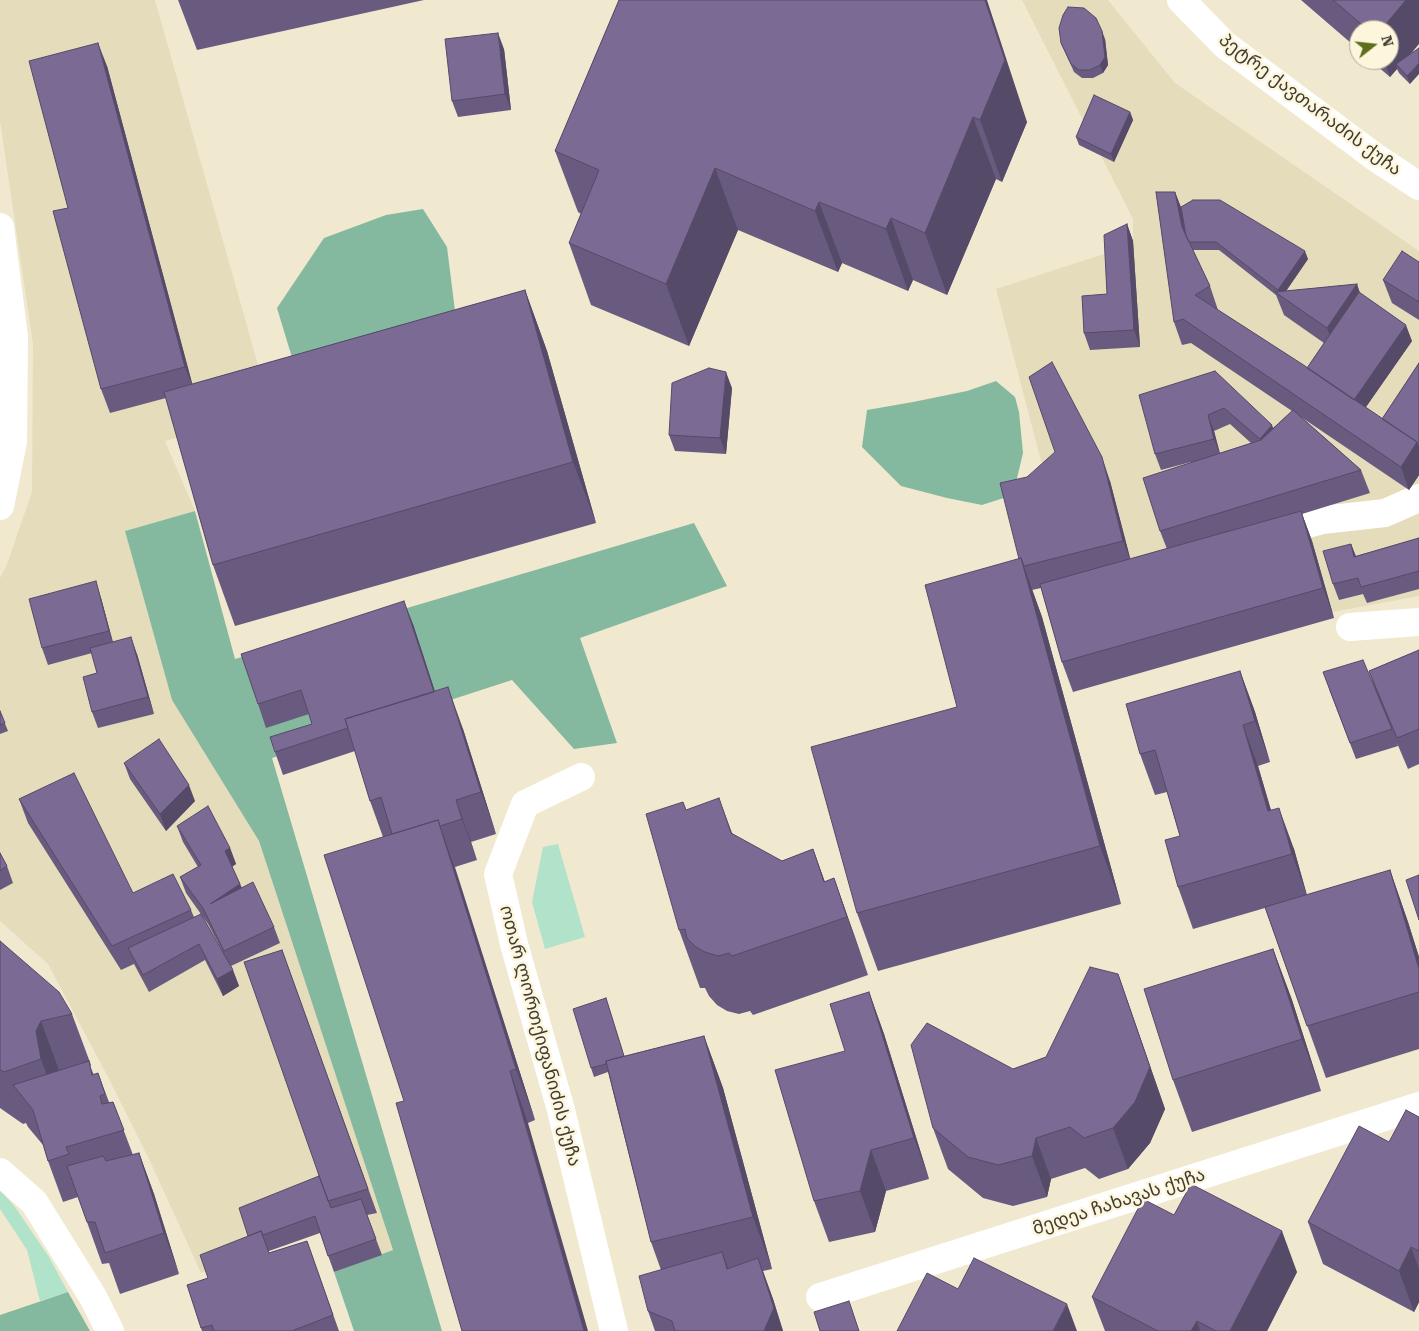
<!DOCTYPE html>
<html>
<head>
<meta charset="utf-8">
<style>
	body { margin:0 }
	#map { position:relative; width:1419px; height:1331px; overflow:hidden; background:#f0e9d0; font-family:"Roboto Serif",serif }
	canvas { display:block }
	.north { position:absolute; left:1349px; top:20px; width:50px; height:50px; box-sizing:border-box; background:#fdf6dd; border:1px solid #b1ac99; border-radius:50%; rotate:74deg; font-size:14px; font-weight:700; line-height:20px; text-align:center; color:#3f3d33 }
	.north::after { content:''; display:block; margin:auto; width:18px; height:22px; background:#5d6f1c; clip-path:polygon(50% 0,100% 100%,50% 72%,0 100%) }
</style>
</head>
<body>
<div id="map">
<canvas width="1419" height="1331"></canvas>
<div class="north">N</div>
</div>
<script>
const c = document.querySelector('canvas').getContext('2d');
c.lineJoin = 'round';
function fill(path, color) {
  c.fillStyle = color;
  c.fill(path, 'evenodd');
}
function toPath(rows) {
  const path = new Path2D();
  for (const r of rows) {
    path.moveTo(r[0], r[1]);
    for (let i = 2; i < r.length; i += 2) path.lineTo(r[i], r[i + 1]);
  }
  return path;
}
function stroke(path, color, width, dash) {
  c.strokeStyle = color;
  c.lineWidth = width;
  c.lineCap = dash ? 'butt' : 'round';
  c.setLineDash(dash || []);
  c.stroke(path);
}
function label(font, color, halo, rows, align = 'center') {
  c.font = font + ' "Roboto Serif","Noto Sans Georgian",serif';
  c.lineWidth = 5;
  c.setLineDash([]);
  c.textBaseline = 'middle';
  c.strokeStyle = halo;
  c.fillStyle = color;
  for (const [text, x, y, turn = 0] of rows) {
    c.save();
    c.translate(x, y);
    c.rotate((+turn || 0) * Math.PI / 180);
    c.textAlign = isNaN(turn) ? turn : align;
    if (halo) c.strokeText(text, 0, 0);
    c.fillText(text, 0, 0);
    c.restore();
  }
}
const built = toPath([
	[0,0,155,0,271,411,165,441,195,511,125,531,172,700,259,841,393,1250,334,1272,320,1233,201,1273,149,1159,109,1079,48,964,0,921,0,578,7,564,32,492,33,344,0,121],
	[1022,0,1108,0,1175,83,1419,251,1419,596,1198,637,1075,591,996,289,1110,252,1133,240,1133,219]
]);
const green = toPath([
	[558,844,585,937,545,949,532,902,543,847],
	[0,1190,15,1207,49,1257,68,1292,40,1301,27,1250,0,1209]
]);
const forest = toPath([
	[423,209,447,247,455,311,297,374,277,308,324,238,386,215],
	[996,381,1015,397,1019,412,1023,453,1013,495,982,505,947,498,901,486,862,447,867,410,913,402,967,391],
	[195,511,235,659,694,523,727,586,580,638,617,743,574,749,512,680,272,758,442,1331,354,1331,334,1272,393,1250,259,841,172,700,125,531],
	[68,1292,90,1331,0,1331,0,1315]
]);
const minor = toPath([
	[0,227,14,337,13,442,0,506],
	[1269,535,1322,520,1385,513,1419,498],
	[1350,627,1419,622],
	[581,777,525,804,498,874,514,944,561,1110,614,1331],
	[0,1172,34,1202,93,1297,110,1331],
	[820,1297,1419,1106]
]);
const major = toPath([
	[1181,0,1225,45,1375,157,1419,186]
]);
const wall = toPath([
	[178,0,424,0,197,50],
	[619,0,1027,122,1002,182,996,179,947,295,913,280,908,291,842,263,838,272,738,230,689,346,591,305,569,243,581,214,578,212,555,151],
	[1301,0,1419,0,1410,54,1410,84,1399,73,1397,69,1390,77,1370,60,1389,60,1389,30,1359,30,1359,50],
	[1105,39,1108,65,1103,73,1093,78,1082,78,1074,72,1061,43],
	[504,49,511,110,458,117,452,101],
	[107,66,192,384,525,290,547,351,596,523,235,626,213,565,166,398,110,413,101,389,68,208],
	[1130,112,1133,120,1114,162,1079,145,1076,137],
	[1175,192,1181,207,1308,259,1286,291,1357,284,1359,292,1412,341,1365,408,1382,419,1419,363,1419,475,1409,490,1301,417,1361,470,1370,493,1302,514,1312,541,1334,618,1073,692,1062,662,1041,588,1032,590,1042,617,1121,904,878,971,857,913,957,707,1019,559,1027,477,1110,481,1130,559,1167,549,1160,531,1191,462,1161,470,1155,454,1215,371,1273,428,1292,411,1191,343,1182,345,1174,322],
	[1193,250,1219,250,1276,295,1284,315,1324,343,1307,368,1218,310,1210,286],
	[1230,424,1251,443,1220,453,1214,431],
	[1127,224,1133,241,1140,347,1090,350,1084,333,1107,294],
	[1419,262,1419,320,1392,303,1383,280],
	[732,388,726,454,675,451,669,435],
	[1419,538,1419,589,1367,603,1363,594,1339,600,1333,584,1351,544,1356,556],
	[101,598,113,642,137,654,154,714,98,728,92,712,97,673,92,653,48,665,42,648],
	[413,624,435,692,463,729,496,834,471,842,477,860,455,867,535,1120,528,1123,404,1101,383,837,370,801,355,751,283,775,275,752,312,724,309,714,266,728,258,704],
	[1419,650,1419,764,1408,769,1397,743,1398,746,1356,759,1329,689,1376,692,1369,671],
	[1240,671,1255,712,1270,762,1258,766,1271,810,1294,849,1307,895,1390,870,1408,922,1419,957,1419,1049,1326,1078,1265,908,1193,929,1178,887,1180,836,1167,792,1155,795,1140,754],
	[0,711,8,731,0,734],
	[124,763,195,801,166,831,130,779],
	[19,799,133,893,191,910,194,917,223,952,208,924,186,893,180,877,198,867,183,842,177,826,230,848,236,864,232,867,242,888,274,927,280,943,231,966,239,986,223,996,205,960,149,992,134,964,121,970,28,823],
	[686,810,782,861,813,849,825,882,834,878,868,975,753,1015,750,1011,739,1014,727,1011,717,1005,709,996,705,988,700,988,679,930],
	[0,853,7,866,13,883,0,890],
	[0,941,72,1014,91,1065,90,1066,94,1075,98,1073,109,1102,113,1102,133,1155,139,1153,154,1194,179,1274,120,1294,109,1263,102,1264,78,1197,63,1202,48,1161,43,1145,28,1127,26,1123,23,1124,0,1108],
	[1273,949,1292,1000,1321,1091,1192,1132,1173,1080],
	[282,950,377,1213,367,1215,382,1255,334,1272,320,1233,269,1251,269,1253,307,1241,339,1331,202,1331,187,1285,208,1278,248,1236,319,1176],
	[1118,974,1165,1109,1150,1143,1128,1169,1099,1179,1085,1168,1051,1179,1047,1197,1013,1206,983,1198,948,1169,933,1128,1013,1069,1046,1057],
	[869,992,884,1034,929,1179,886,1191,875,1232,829,1242,814,1201,845,1051],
	[606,998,624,1056,704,1036,723,1088,772,1269,763,1271,773,1299,783,1331,655,1331,648,1311,661,1270,651,1242,608,1072,594,1077,591,1068],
	[1419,1117,1419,1302,1414,1312,1323,1264,1308,1222,1389,1142],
	[1174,1215,1297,1272,1267,1331,1105,1331,1092,1297]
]);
const shadedWall = toPath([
	[985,0,987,0,1027,122,1002,182,980,120],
	[1406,0,1419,0,1419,44,1399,68,1396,64,1397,69,1390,77,1384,60,1389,60,1389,30,1381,30],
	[1102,31,1105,39,1108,65,1103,73,1100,65],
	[498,33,504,49,511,110,505,94],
	[98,43,107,66,194,390,185,367],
	[1419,63,1419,74,1410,84,1407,76],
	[1130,112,1133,120,1114,162,1111,154],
	[973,117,996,179,947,295,925,233],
	[715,168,738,230,689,346,666,284],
	[1175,192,1184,216,1189,242,1182,227],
	[819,202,842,263,838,272,815,211],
	[891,218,913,280,908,291,886,229],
	[1127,224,1133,241,1140,347,1134,330],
	[1305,251,1308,259,1282,297,1279,294,1278,290],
	[1357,284,1365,308,1336,351,1327,328],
	[525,290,547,351,596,523,573,462],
	[1406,325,1412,341,1357,420,1351,404],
	[726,372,732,388,726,454,720,438],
	[1208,415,1214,431,1220,455,1214,439],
	[1272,425,1278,441,1266,455,1260,439],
	[1417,442,1419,449,1419,475,1409,490,1401,467],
	[1102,457,1110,481,1132,565,1123,541],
	[1301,511,1312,541,1334,618,1323,588],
	[1351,544,1357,560,1354,557],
	[1021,558,1042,617,1121,904,1100,846],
	[96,581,101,598,114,647,109,631],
	[404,601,413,624,445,722,436,698],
	[131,637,137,654,154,714,148,697],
	[1240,671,1255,712,1270,762,1255,721],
	[448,687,463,729,496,834,481,792],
	[1243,725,1258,766,1283,852,1268,811],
	[189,785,195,801,166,831,160,814],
	[719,798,741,857,731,833],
	[456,800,471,842,477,860,462,819],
	[1279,808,1294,849,1307,896,1292,854],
	[438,820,456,872,535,1120,516,1069],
	[230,848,236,864,231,867,225,851],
	[813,849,834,908,824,882],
	[1390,870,1408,922,1419,957,1419,969],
	[834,878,855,937,868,975,847,917],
	[240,884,246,900,210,904],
	[1273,949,1292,1000,1321,1091,1302,1039],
	[233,970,239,986,223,996,217,979],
	[1118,974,1165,1109,1150,1143,1128,1169,1113,1128],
	[869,992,884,1034,929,1179,914,1138],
	[41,1021,60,1073,60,1111,41,1059,36,1031],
	[704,1036,723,1088,772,1269,753,1217],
	[510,1071,528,1123,588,1331,584,1331],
	[1036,1138,1051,1179,1047,1197,1032,1156],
	[871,1150,886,1191,875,1232,860,1191],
	[139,1153,154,1194,179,1274,164,1233],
	[1282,1231,1297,1272,1267,1331,1230,1331],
	[1411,1247,1419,1269,1419,1302,1414,1312,1399,1271],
	[722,1252,737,1293,727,1269],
	[758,1258,773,1299,783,1331,764,1331],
	[1067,1304,1077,1331,1053,1331],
	[1197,1321,1200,1331,1191,1331]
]);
const building = toPath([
	[619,0,985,0,1005,60,980,120,973,117,925,233,891,218,886,229,819,202,815,211,715,168,666,284,569,243,599,170,555,151,619,0],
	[1333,0,1406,0,1381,30,1368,30,1333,0],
	[1068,7,1084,8,1096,18,1102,31,1105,57,1100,65,1090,70,1079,70,1071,64,1061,43,1059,28,1063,15,1068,7],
	[498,33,505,94,452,101,445,39,498,33],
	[98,43,185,367,101,389,53,211,68,208,29,61,98,43],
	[1419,48,1419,63,1407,76,1396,64,1419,48],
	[1094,95,1130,112,1111,154,1076,137,1094,95],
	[1156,192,1175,192,1182,227,1210,286,1195,295,1302,364,1417,442,1401,467,1183,319,1174,322,1156,192],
	[1193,200,1220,200,1305,251,1278,290,1216,242,1189,242,1186,236,1181,207,1193,200],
	[1127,224,1134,330,1084,333,1082,296,1107,294,1104,235,1127,224],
	[1402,251,1419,262,1419,302,1383,280,1402,251],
	[1357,284,1327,328,1275,292,1357,284],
	[525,290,573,462,213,565,164,392,525,290],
	[1359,292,1406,325,1354,400,1307,368,1359,292],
	[1052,362,1102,457,1123,541,1024,566,1021,558,1019,559,1000,483,1027,477,1055,452,1029,377,1052,362],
	[1419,363,1419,449,1417,442,1382,419,1419,363],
	[709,368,726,372,720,438,669,435,672,383,709,368],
	[1215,371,1272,425,1260,439,1224,408,1208,415,1214,439,1155,454,1139,395,1215,371],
	[1293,410,1361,470,1160,531,1143,478,1261,440,1293,410],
	[1301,511,1323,588,1062,662,1040,584,1301,511],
	[1419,538,1419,571,1361,587,1358,578,1333,584,1323,551,1351,544,1354,557,1419,538],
	[1021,558,1100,846,857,913,811,747,957,707,925,585,1021,558],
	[96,581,109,631,42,648,29,599,96,581],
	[404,601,434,692,345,719,348,728,275,752,270,737,312,724,301,690,258,704,241,654,404,601],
	[131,637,148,697,92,712,83,677,97,673,90,648,131,637],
	[1419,650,1419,729,1397,738,1369,671,1419,650],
	[1363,660,1392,729,1350,743,1323,672,1363,660],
	[1240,671,1255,721,1243,725,1268,811,1279,808,1292,854,1178,887,1165,840,1180,836,1155,750,1140,754,1126,704,1240,671],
	[448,687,481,792,456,800,462,819,440,826,438,820,392,834,381,797,370,801,345,719,448,687],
	[0,711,5,723,0,725,0,711],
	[159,739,189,785,160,814,124,763,159,739],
	[74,773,133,893,173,874,191,910,112,946,19,799,74,773],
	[719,798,731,833,782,861,813,849,824,882,834,878,847,917,732,956,729,953,718,956,705,952,696,947,687,938,685,929,679,930,646,814,683,802,686,810,719,798],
	[208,806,230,848,225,851,240,884,210,904,253,882,274,927,224,951,203,908,180,877,201,865,177,826,208,806],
	[438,820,516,1069,510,1071,584,1331,462,1331,396,1103,404,1101,324,855,438,820],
	[0,853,7,866,0,871,0,853],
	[1390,870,1419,969,1419,992,1307,1026,1265,907,1390,870],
	[1419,875,1419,920,1406,880,1419,875],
	[201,914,233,970,217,979,199,944,143,975,128,948,201,914],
	[0,941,59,992,72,1014,41,1021,36,1031,41,1059,4,1072,0,1070,0,941],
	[1273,949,1302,1039,1173,1080,1144,989,1273,949],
	[282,950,368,1189,328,1201,244,962,282,950],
	[1090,967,1118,974,1150,1067,1135,1102,1113,1128,1084,1138,1070,1127,1036,1138,1032,1156,998,1165,968,1157,933,1128,911,1045,927,1023,1013,1069,1046,1057,1090,967],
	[869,992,914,1138,871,1150,860,1191,814,1201,775,1070,845,1051,830,1004,869,992],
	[606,998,624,1056,606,1061,606,1064,591,1068,573,1009,606,998],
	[704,1036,753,1217,651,1242,606,1061,704,1036],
	[89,1061,92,1075,98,1073,105,1094,100,1096,102,1104,113,1102,124,1130,66,1147,69,1154,48,1161,33,1110,13,1085,89,1061],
	[1406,1110,1419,1117,1419,1251,1411,1247,1399,1271,1308,1222,1359,1126,1389,1142,1406,1110],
	[139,1153,164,1233,105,1253,95,1222,87,1222,67,1166,103,1156,106,1161,139,1153],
	[319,1176,331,1208,361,1199,376,1239,328,1256,315,1216,263,1235,261,1231,248,1236,239,1208,319,1176],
	[1191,1184,1282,1231,1230,1331,1216,1331,1197,1321,1191,1331,1158,1331,1092,1297,1143,1199,1174,1215,1191,1184],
	[261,1231,269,1253,307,1241,333,1315,294,1330,295,1331,214,1331,212,1325,201,1328,187,1285,208,1278,200,1255,261,1231],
	[722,1252,727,1269,758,1258,774,1308,764,1331,675,1331,672,1321,648,1311,639,1276,722,1252],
	[974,1258,1067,1304,1053,1331,897,1331,927,1273,958,1289,974,1258],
	[849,1301,859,1331,820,1331,814,1312,849,1301]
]);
const streetNames = [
	["პეტრე ქავთარაძის ქუჩა",1310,105,37],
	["ოთარ ლორთქიფანიძის ქუჩა",540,1036,75],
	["მედეა ჩახავას ქუჩა",1119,1202,-18]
];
fill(built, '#e5dcbb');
fill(green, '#b0e3c9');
fill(forest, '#85b99f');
stroke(minor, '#fff', 28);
stroke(major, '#fff', 28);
fill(wall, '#695b7f');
fill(shadedWall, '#554a68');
fill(building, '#7a6a94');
stroke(building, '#554a68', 1);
label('18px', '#3f3d33', '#fdf6dd', streetNames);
</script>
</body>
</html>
